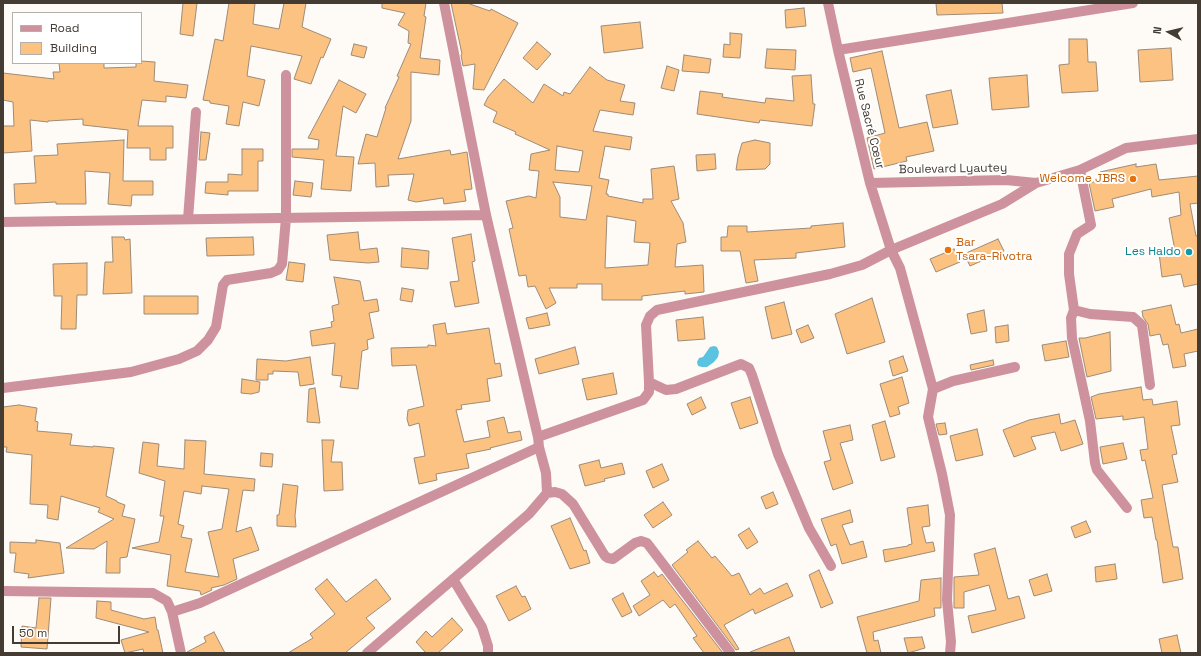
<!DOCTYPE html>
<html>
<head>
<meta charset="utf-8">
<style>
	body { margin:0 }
	#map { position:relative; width:1201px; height:656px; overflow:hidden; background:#fefaf6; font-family:"Space Grotesk",sans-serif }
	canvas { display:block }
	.frame { position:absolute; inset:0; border:4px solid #443b33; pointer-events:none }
	.legend { position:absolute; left:12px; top:12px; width:130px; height:52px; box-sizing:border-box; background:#fff; border:1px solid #b4b1ad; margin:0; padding:5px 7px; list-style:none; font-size:12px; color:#443b33 }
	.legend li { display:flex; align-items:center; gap:8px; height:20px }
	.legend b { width:20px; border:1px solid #b4b1ad }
	.north { position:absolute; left:1149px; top:12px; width:40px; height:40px; -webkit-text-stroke:3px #fff; paint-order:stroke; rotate:278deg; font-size:11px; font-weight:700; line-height:16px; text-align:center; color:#443b33 }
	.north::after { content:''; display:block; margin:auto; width:14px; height:18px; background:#443b33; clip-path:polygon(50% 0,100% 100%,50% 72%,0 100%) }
	.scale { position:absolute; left:12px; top:626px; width:108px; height:18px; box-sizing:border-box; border:2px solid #443b33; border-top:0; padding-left:5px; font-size:12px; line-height:14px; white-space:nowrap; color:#443b33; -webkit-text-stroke:3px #fff; paint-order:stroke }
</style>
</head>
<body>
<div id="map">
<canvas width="1201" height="656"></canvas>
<div class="frame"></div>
<ul class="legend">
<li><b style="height:5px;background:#cd929e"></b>Road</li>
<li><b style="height:11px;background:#fcc282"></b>Building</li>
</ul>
<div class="north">N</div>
<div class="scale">50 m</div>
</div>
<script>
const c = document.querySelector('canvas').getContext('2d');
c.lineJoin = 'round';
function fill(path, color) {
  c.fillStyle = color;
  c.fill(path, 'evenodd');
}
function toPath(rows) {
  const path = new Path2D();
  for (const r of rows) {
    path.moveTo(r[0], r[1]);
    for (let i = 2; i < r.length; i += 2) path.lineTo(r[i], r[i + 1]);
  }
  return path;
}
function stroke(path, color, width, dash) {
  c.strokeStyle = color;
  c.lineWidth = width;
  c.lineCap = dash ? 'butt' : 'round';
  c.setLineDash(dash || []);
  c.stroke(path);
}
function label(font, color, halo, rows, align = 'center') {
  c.font = font + ' "Space Grotesk",sans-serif';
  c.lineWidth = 4;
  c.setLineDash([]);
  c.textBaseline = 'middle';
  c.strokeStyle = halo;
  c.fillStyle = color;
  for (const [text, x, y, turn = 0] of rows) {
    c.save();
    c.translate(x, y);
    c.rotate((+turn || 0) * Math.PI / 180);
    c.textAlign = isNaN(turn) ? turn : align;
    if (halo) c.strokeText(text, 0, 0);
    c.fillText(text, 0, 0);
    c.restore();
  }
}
const water = toPath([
	[714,346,717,347,719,352,718,357,714,362,707,367,702,367,698,366,697,362,699,358,703,357,710,347]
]);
const building = toPath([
	[183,3,197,3,193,36,180,34,183,3],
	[229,3,255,3,253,24,279,29,284,3,306,3,302,27,331,39,323,58,321,57,311,84,294,79,302,56,251,46,247,76,265,80,259,106,243,102,239,126,226,124,229,106,210,103,210,101,203,100,215,39,223,41,229,3],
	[382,3,426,3,424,16,426,17,420,58,440,60,439,75,411,72,411,121,398,159,450,150,451,155,467,152,472,189,464,190,466,201,444,204,443,198,416,202,408,200,414,174,388,175,389,186,376,187,375,163,358,164,366,134,377,137,386,108,385,108,399,77,397,76,411,44,408,43,409,31,398,25,405,13,382,8,382,3],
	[451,3,467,3,490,11,491,9,518,23,484,90,473,89,475,64,463,66,461,55,462,54,451,3],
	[936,3,1002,3,1003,13,937,15,936,3],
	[804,8,806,26,786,28,785,10,804,8],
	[640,22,643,48,604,53,601,26,640,22],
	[730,33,742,34,740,58,723,57,724,44,730,45,730,33],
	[1069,39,1087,39,1088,62,1096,62,1098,91,1062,93,1059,65,1069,64,1069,39],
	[537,42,551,54,537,70,523,58,537,42],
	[354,44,367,47,364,58,351,55,354,44],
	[1171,48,1173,80,1140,82,1138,50,1171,48],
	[767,49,796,50,795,70,765,68,767,49],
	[882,51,899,128,927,122,934,151,906,157,907,161,874,169,867,138,885,133,871,68,853,72,850,58,882,51],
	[684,55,711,59,709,73,682,71,684,55],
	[141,61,155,62,154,81,188,85,186,98,166,96,166,102,142,100,138,126,173,126,173,148,166,148,166,160,150,160,150,148,127,148,128,130,83,125,83,119,48,121,48,122,30,120,32,151,3,153,3,126,14,126,13,102,3,100,3,73,54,79,53,72,60,72,59,63,104,63,104,68,136,67,136,63,141,63,141,61],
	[667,66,679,70,674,91,661,88,667,66],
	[590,67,607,80,625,85,620,101,635,103,633,115,600,110,593,131,632,137,630,150,605,146,599,178,609,180,606,194,608,194,608,196,643,203,643,199,653,199,651,169,674,166,679,199,671,201,683,223,686,242,677,244,675,267,703,265,704,292,685,294,685,291,642,296,642,300,602,300,602,284,577,284,577,288,549,288,556,303,546,309,535,286,528,287,526,275,519,276,509,229,513,228,506,201,529,196,536,198,539,171,529,170,531,154,550,150,515,134,516,132,493,122,497,112,484,105,488,97,504,79,533,103,544,84,563,96,564,92,570,94,590,67],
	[557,146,583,151,579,172,555,170,557,146],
	[553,182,592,186,586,220,560,217,560,197,553,182],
	[607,216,636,221,634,242,650,243,648,265,605,268,607,216],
	[811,75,813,104,815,104,812,126,760,120,759,123,697,114,700,91,723,94,722,97,765,103,766,98,794,101,792,76,811,75],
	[1027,75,1029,107,992,110,989,78,1027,75],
	[339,80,366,94,356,113,343,106,336,156,354,157,351,191,321,189,324,160,292,157,292,149,318,149,319,140,308,138,339,80],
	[951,90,958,124,933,128,926,95,951,90],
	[201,132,210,133,206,160,199,160,201,132],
	[124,140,123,181,153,181,153,195,132,195,131,206,108,204,110,173,85,171,86,204,56,204,56,202,15,204,14,184,36,183,34,156,58,155,57,144,124,140],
	[755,140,770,143,770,164,765,169,736,170,738,157,742,143,755,140],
	[242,149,263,149,263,161,258,161,258,191,228,191,228,195,205,193,206,182,228,182,228,174,242,175,242,149],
	[715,154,716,169,697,171,696,155,715,154],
	[1136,164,1136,167,1156,164,1159,180,1198,176,1198,203,1190,204,1196,236,1198,236,1198,284,1184,287,1181,274,1162,277,1159,253,1175,251,1169,218,1181,215,1179,192,1152,197,1151,189,1112,199,1114,207,1095,211,1089,183,1102,180,1100,172,1136,164],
	[295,181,313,183,311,197,293,195,295,181],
	[843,223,845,247,796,253,796,258,754,260,758,281,746,283,740,251,721,251,721,237,727,237,728,226,747,226,747,232,811,228,811,226,843,223],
	[358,232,360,250,377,248,379,262,368,263,330,260,327,235,358,232],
	[471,234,475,261,472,262,479,303,455,307,450,282,459,281,452,238,471,234],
	[112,237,124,237,125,240,130,239,132,293,103,294,105,262,113,262,112,237],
	[253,237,254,255,207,256,206,238,253,237],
	[998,239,1004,251,970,266,964,254,998,239],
	[402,248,429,251,428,269,401,267,402,248],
	[954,249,960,262,936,272,930,259,954,249],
	[289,262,305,264,303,282,286,280,289,262],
	[87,263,87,295,77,295,76,329,61,329,62,296,54,296,53,264,87,263],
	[334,277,360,281,364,301,377,299,379,311,369,313,374,338,367,340,368,349,362,351,358,389,340,387,342,376,332,375,335,343,312,346,310,331,332,327,331,322,334,321,332,306,339,304,334,277],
	[402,288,414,290,412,302,400,300,402,288],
	[144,296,198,296,198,314,144,314,144,296],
	[872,298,885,342,847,354,835,314,872,298],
	[784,302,792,334,772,339,765,307,784,302],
	[1171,305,1176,325,1179,324,1181,333,1198,329,1198,351,1184,354,1186,366,1173,368,1168,344,1163,345,1160,334,1150,336,1148,324,1143,317,1142,311,1171,305],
	[984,310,987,331,971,334,967,314,984,310],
	[547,313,550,325,529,329,526,318,547,313],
	[703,317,705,339,678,341,676,320,703,317],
	[445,323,447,334,489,328,495,364,500,363,502,376,487,379,490,401,461,405,462,409,456,410,464,442,490,437,487,421,504,417,508,433,520,431,522,440,490,448,491,449,466,454,469,468,436,474,437,480,419,484,414,458,425,456,419,423,409,426,407,419,408,410,424,406,416,365,392,366,391,348,428,347,428,345,436,346,433,325,445,323],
	[808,325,814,338,801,343,796,330,808,325],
	[1008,325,1009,341,996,343,995,327,1008,325],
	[1110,332,1111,371,1087,377,1079,338,1085,338,1110,332],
	[1066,341,1069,357,1045,361,1042,345,1066,341],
	[575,347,579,364,539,374,535,359,575,347],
	[903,356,908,371,893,376,889,361,903,356],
	[310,357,314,384,300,386,298,372,273,371,273,374,268,374,268,380,256,380,257,359,286,361,310,357],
	[993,360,994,365,971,370,970,365,993,360],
	[613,373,617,394,587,400,582,379,613,373],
	[902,377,909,403,898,407,900,414,890,417,880,384,902,377],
	[242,379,260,382,259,392,251,394,241,393,242,379],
	[1141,387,1143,400,1152,399,1153,405,1177,401,1180,425,1171,426,1177,454,1172,455,1178,482,1162,485,1173,547,1178,547,1183,579,1163,583,1157,540,1156,540,1152,517,1144,518,1141,500,1153,498,1145,460,1142,461,1140,450,1148,449,1144,417,1123,420,1123,416,1096,419,1091,397,1099,394,1141,387],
	[315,388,320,423,307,422,309,389,315,388],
	[701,397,706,408,692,415,687,404,701,397],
	[750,397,758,423,740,429,731,403,750,397],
	[19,405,37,408,35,421,38,422,37,431,72,434,70,445,93,447,93,446,114,448,106,496,117,501,117,502,125,505,122,516,135,519,127,557,120,558,120,573,106,573,107,541,94,549,66,548,114,519,98,512,100,508,61,496,58,520,47,518,48,505,30,504,32,455,6,452,7,447,3,447,3,407,19,405],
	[1059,414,1061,424,1075,420,1083,444,1061,451,1055,432,1031,437,1036,449,1014,457,1003,430,1029,420,1059,414],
	[885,421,895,457,881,461,872,425,885,421],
	[945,423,947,434,939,435,936,424,945,423],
	[850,425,853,440,840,443,853,483,833,490,824,462,831,460,823,431,850,425],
	[977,429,983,455,956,461,950,436,977,429],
	[185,440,206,441,204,474,255,479,254,491,243,490,236,532,251,527,259,550,233,559,237,579,224,585,211,588,212,590,201,595,200,591,167,586,171,555,132,548,159,542,164,516,160,516,165,481,139,473,143,442,159,444,157,466,184,469,185,440],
	[202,486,229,489,222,529,208,532,219,577,185,572,192,539,181,537,184,526,178,524,184,491,201,494,202,486],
	[322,440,334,440,331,462,342,462,343,490,324,491,322,440],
	[1123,443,1127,459,1103,464,1100,447,1123,443],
	[261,453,273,454,272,467,260,466,261,453],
	[599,460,601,468,622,463,625,474,604,479,605,481,585,486,579,465,599,460],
	[662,464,669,480,653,488,646,471,662,464],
	[283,484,298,486,295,516,296,527,277,526,277,515,279,515,283,484],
	[773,492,778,504,766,509,761,497,773,492],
	[663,502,672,515,653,528,644,515,663,502],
	[928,505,930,526,922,527,926,543,933,542,935,551,885,562,883,550,908,546,908,545,912,544,907,508,928,505],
	[850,510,853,522,842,525,850,545,863,541,867,557,842,564,836,544,831,546,821,519,850,510],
	[570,518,584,551,586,550,590,563,570,569,551,526,570,518],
	[1086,521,1091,532,1075,538,1071,527,1086,521],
	[749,528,758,542,747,549,738,535,749,528],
	[36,540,60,543,64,573,28,578,29,574,14,572,16,553,10,553,10,542,36,543,36,540],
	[698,541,712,558,715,556,732,576,739,573,750,595,760,588,764,594,787,583,793,596,755,614,753,609,724,625,739,649,736,650,672,565,688,552,686,550,698,541],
	[995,548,1008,599,1019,596,1025,618,972,633,968,616,996,610,989,585,964,592,964,608,954,608,954,577,979,575,974,554,995,548],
	[1115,564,1117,579,1096,582,1095,567,1115,564],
	[819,570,833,603,821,608,809,575,819,570],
	[654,572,658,577,662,574,723,653,704,653,693,638,697,636,675,604,670,608,663,600,639,616,633,606,650,595,641,581,654,572],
	[1047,574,1052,591,1034,596,1029,580,1047,574],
	[941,578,941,608,934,608,935,616,873,632,874,641,878,640,881,653,867,653,857,617,919,601,921,580,941,578],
	[327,579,346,602,376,579,391,599,366,618,375,628,345,653,288,653,313,638,310,634,335,614,315,589,327,579],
	[516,586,522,597,525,596,531,609,509,621,496,596,516,586],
	[623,593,632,612,622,617,612,599,623,593],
	[39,598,51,598,47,649,21,647,22,626,36,628,39,598],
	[97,601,111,602,111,610,144,619,155,617,157,630,158,630,163,653,144,653,143,649,125,653,121,640,149,632,96,618,97,601],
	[452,618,463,630,438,653,426,653,416,642,426,631,432,637,452,618],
	[214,632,225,653,187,653,187,652,206,642,204,637,214,632],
	[1177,635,1181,653,1162,653,1159,639,1177,635],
	[789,637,795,653,750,653,750,652,789,637],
	[922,637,925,648,908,653,904,638,922,637]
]);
const minor = toPath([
	[828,3,838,50,870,183,891,250,900,268,933,389],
	[838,50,1133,3],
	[1080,170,1091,225,1077,234,1069,254,1069,274,1074,310,1090,314,1133,317,1142,325,1150,385],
	[870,183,1006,180,1036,183],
	[188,219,196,112],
	[3,222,486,215],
	[1074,310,1071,318,1072,338,1090,421,1095,463,1097,470,1127,508],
	[649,382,666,390,676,389,741,364,749,368,752,375,778,454,809,528,831,566],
	[3,388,131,372,179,359,197,351,208,340,216,327,223,285,227,280,271,273,278,270,282,264,286,218,286,75],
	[538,437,643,400,649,392,649,382,646,325,650,316,657,310,830,274,862,265,891,250,1002,204,1036,183,1080,170,1126,148,1198,139],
	[547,493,555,492,562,494,573,504,605,556,608,558,613,559,635,543,641,541,647,543,730,652],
	[453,579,482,627,488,646,488,653],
	[3,591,153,593,167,601,172,612,181,653],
	[172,612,200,603,539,447],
	[367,653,529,514,547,493,546,473,539,447,538,437,486,215,444,3],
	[950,653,951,642,947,600,950,515,942,474,928,417,933,389,953,381,1015,367]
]);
const markers = [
	[1133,179,4,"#e8710a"],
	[948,250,4,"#e8710a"],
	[1189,252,4,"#0f9aa8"]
];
const streetNames = [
	["Rue Sacré Cœur",869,124,76],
	["Boulevard Lyautey",953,169,-1]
];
const foodNames = [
	["Welcome JBRS",1125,179],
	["Bar",956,243,"left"],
	["Tsara-Rivotra",956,257,"left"]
];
const cultureNames = [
	["Les Haldo",1181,252]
];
fill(water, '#5ac3df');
fill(building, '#fcc282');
stroke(building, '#9e8b77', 1);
stroke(minor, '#cd929e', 10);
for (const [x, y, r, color] of markers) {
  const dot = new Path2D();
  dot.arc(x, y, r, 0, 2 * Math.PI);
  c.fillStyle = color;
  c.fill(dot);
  stroke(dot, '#fff', 1.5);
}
label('12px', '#443b33', '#fff', streetNames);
label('12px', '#c56008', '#fff', foodNames, 'right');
label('12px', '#0d838f', '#fff', cultureNames, 'right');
</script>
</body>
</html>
